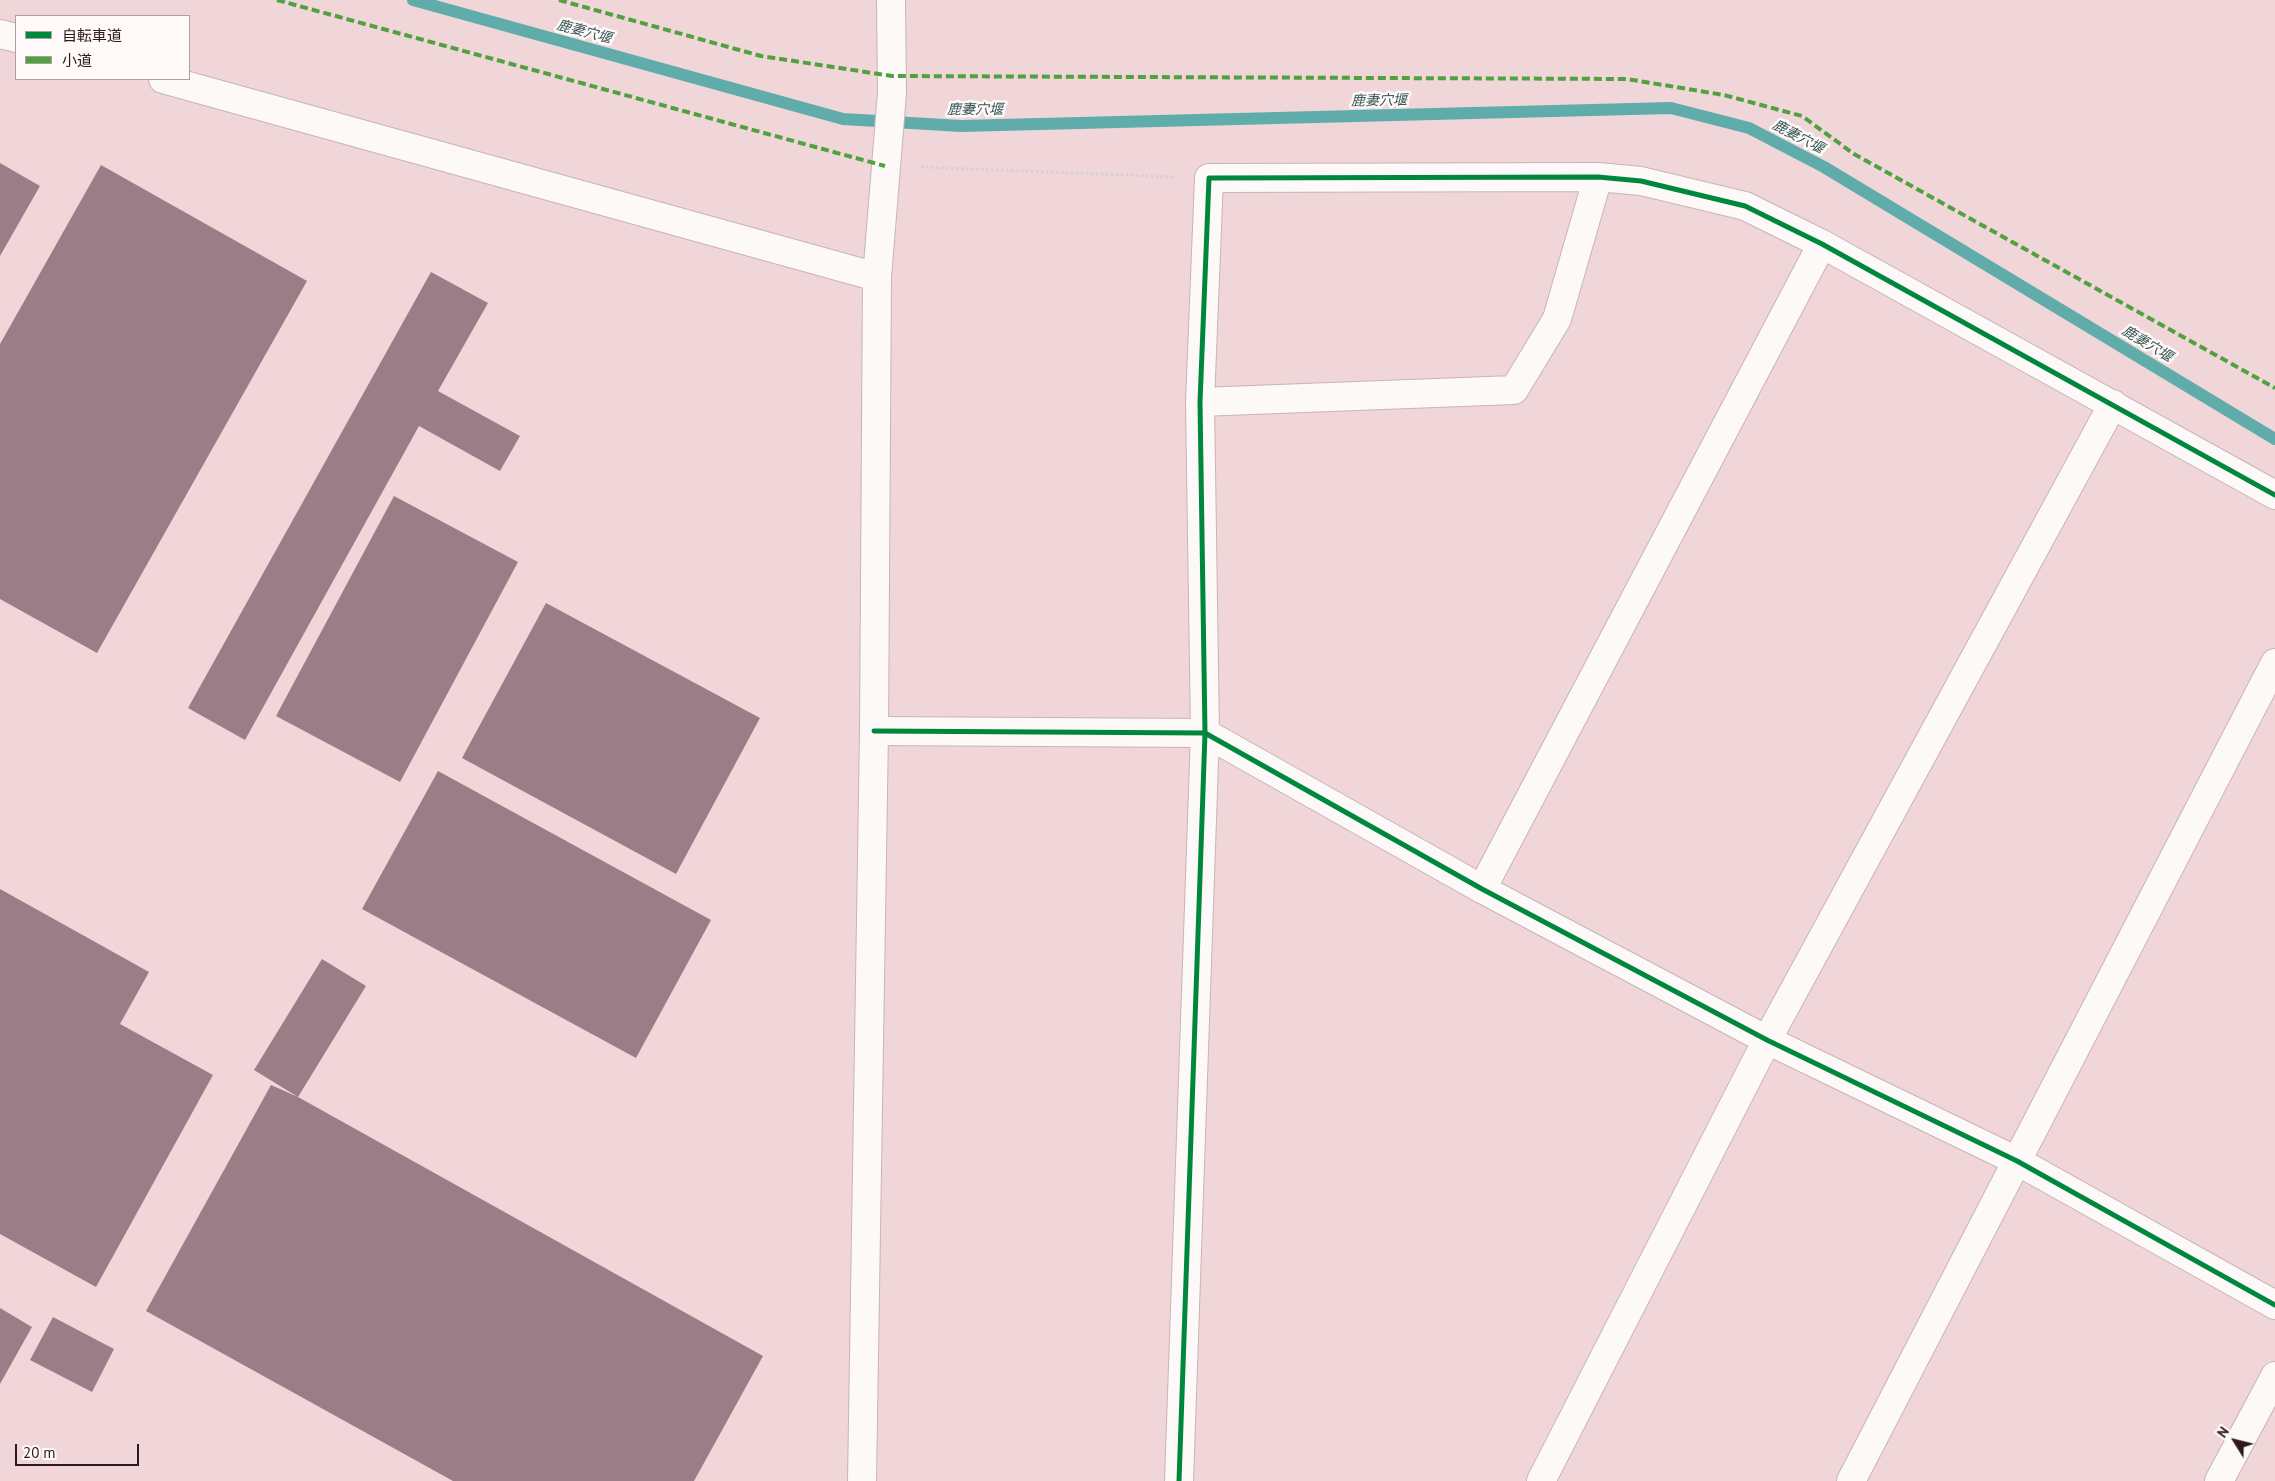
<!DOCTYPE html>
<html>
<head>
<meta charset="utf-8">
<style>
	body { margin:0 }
	#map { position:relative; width:2275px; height:1481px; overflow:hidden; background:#f0d6d8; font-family:"PT Sans","Noto Sans JP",sans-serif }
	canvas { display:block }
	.legend { position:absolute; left:15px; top:15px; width:175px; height:65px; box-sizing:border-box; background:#fff9f9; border:1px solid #ab9fa0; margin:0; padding:6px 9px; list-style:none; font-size:15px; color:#2d181b }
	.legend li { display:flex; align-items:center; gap:10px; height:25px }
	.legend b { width:25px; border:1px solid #ab9fa0 }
	.north { position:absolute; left:2210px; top:1416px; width:50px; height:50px; -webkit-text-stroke:4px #fff9f9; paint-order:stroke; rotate:306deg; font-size:14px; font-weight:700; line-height:20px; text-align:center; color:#2d181b }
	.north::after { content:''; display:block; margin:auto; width:18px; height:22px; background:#2d181b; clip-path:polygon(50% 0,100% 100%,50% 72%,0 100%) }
	.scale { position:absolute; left:15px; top:1444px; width:124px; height:22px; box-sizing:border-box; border:2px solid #2d181b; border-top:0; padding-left:6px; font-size:15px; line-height:18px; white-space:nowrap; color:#2d181b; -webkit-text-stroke:4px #fff9f9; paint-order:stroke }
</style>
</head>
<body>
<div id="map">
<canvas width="2275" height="1481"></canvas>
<ul class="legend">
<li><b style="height:6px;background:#00873e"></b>自転車道</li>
<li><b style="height:6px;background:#52a140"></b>小道</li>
</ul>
<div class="north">N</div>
<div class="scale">20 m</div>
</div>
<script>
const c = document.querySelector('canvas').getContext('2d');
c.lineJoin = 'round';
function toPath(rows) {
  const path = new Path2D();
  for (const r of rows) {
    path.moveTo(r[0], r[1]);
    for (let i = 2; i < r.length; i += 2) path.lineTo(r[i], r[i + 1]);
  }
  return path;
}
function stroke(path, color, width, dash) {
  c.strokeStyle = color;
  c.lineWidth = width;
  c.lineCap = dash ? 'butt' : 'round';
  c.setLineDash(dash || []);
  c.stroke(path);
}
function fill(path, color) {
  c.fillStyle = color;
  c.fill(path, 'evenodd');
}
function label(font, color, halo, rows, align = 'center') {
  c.font = font + ' "PT Sans","Noto Sans JP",sans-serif';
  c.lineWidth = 5;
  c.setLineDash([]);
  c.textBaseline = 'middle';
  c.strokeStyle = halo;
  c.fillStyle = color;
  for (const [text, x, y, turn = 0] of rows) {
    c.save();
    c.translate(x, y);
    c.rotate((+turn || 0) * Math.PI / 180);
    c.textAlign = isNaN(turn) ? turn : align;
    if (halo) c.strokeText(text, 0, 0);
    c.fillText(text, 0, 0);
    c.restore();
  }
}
const stream = toPath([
	[413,0,843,119,961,126,1671,108,1749,128,1824,167,2275,439]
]);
const building = toPath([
	[0,163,40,186,0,256],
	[101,165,307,281,97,653,0,599,0,344],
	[431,272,488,303,438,391,520,436,500,471,419,426,245,740,188,708],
	[394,496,518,562,400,782,276,716],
	[546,603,760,718,676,874,462,758],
	[438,771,711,920,636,1058,362,909],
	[0,889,149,972,120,1024,213,1075,96,1287,0,1234],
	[322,959,366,986,298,1097,254,1070],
	[271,1085,298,1097,763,1356,694,1481,453,1481,146,1311],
	[0,1308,32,1327,0,1384],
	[53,1317,114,1349,92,1392,30,1360]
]);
const path = toPath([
	[921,167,1174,177]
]);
const street = toPath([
	[1200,402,1514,390,1557,319,1598,177],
	[874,731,1205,733,1482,889,1767,1040,2017,1161,2275,1305],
	[1482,889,1822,244],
	[1179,1481,1205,733,1200,402,1209,178,1598,177,1641,181,1745,206,1822,244,2275,495],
	[1541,1481,1767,1040,2113,404],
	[1851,1481,2275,663],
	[2219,1481,2275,1376]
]);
const secondary = toPath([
	[0,34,16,38],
	[163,79,877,277],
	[862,1481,874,731,877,277,892,93,891,0]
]);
const quiet = toPath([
	[277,0,885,166],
	[559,0,761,56,892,76,1627,79,1724,95,1802,116,1854,154,2275,388]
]);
const cycleway = toPath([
	[874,731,1205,733,1482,889,1767,1040,2017,1161,2275,1305],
	[1179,1481,1205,733,1200,402,1209,178,1598,177,1641,181,1745,206,1822,244,2275,495]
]);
const waterNames = [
	["鹿妻穴堰",584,32,15],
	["鹿妻穴堰",1379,101,-1],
	["鹿妻穴堰",975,110],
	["鹿妻穴堰",1798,137,28],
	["鹿妻穴堰",2147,344,31]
];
stroke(stream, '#60acaa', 12);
fill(building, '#9b7d88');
stroke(street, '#c9b3b5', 30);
stroke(secondary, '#c9b3b5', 30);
stroke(path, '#d7d0d0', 3, [2.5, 2.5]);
stroke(street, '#fdf9f9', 28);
stroke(secondary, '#fdf9f9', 28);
stroke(quiet, '#52a140', 4, [8, 4]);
stroke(cycleway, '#00873e', 5);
label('italic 14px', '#365856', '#fff9f9', waterNames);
</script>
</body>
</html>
